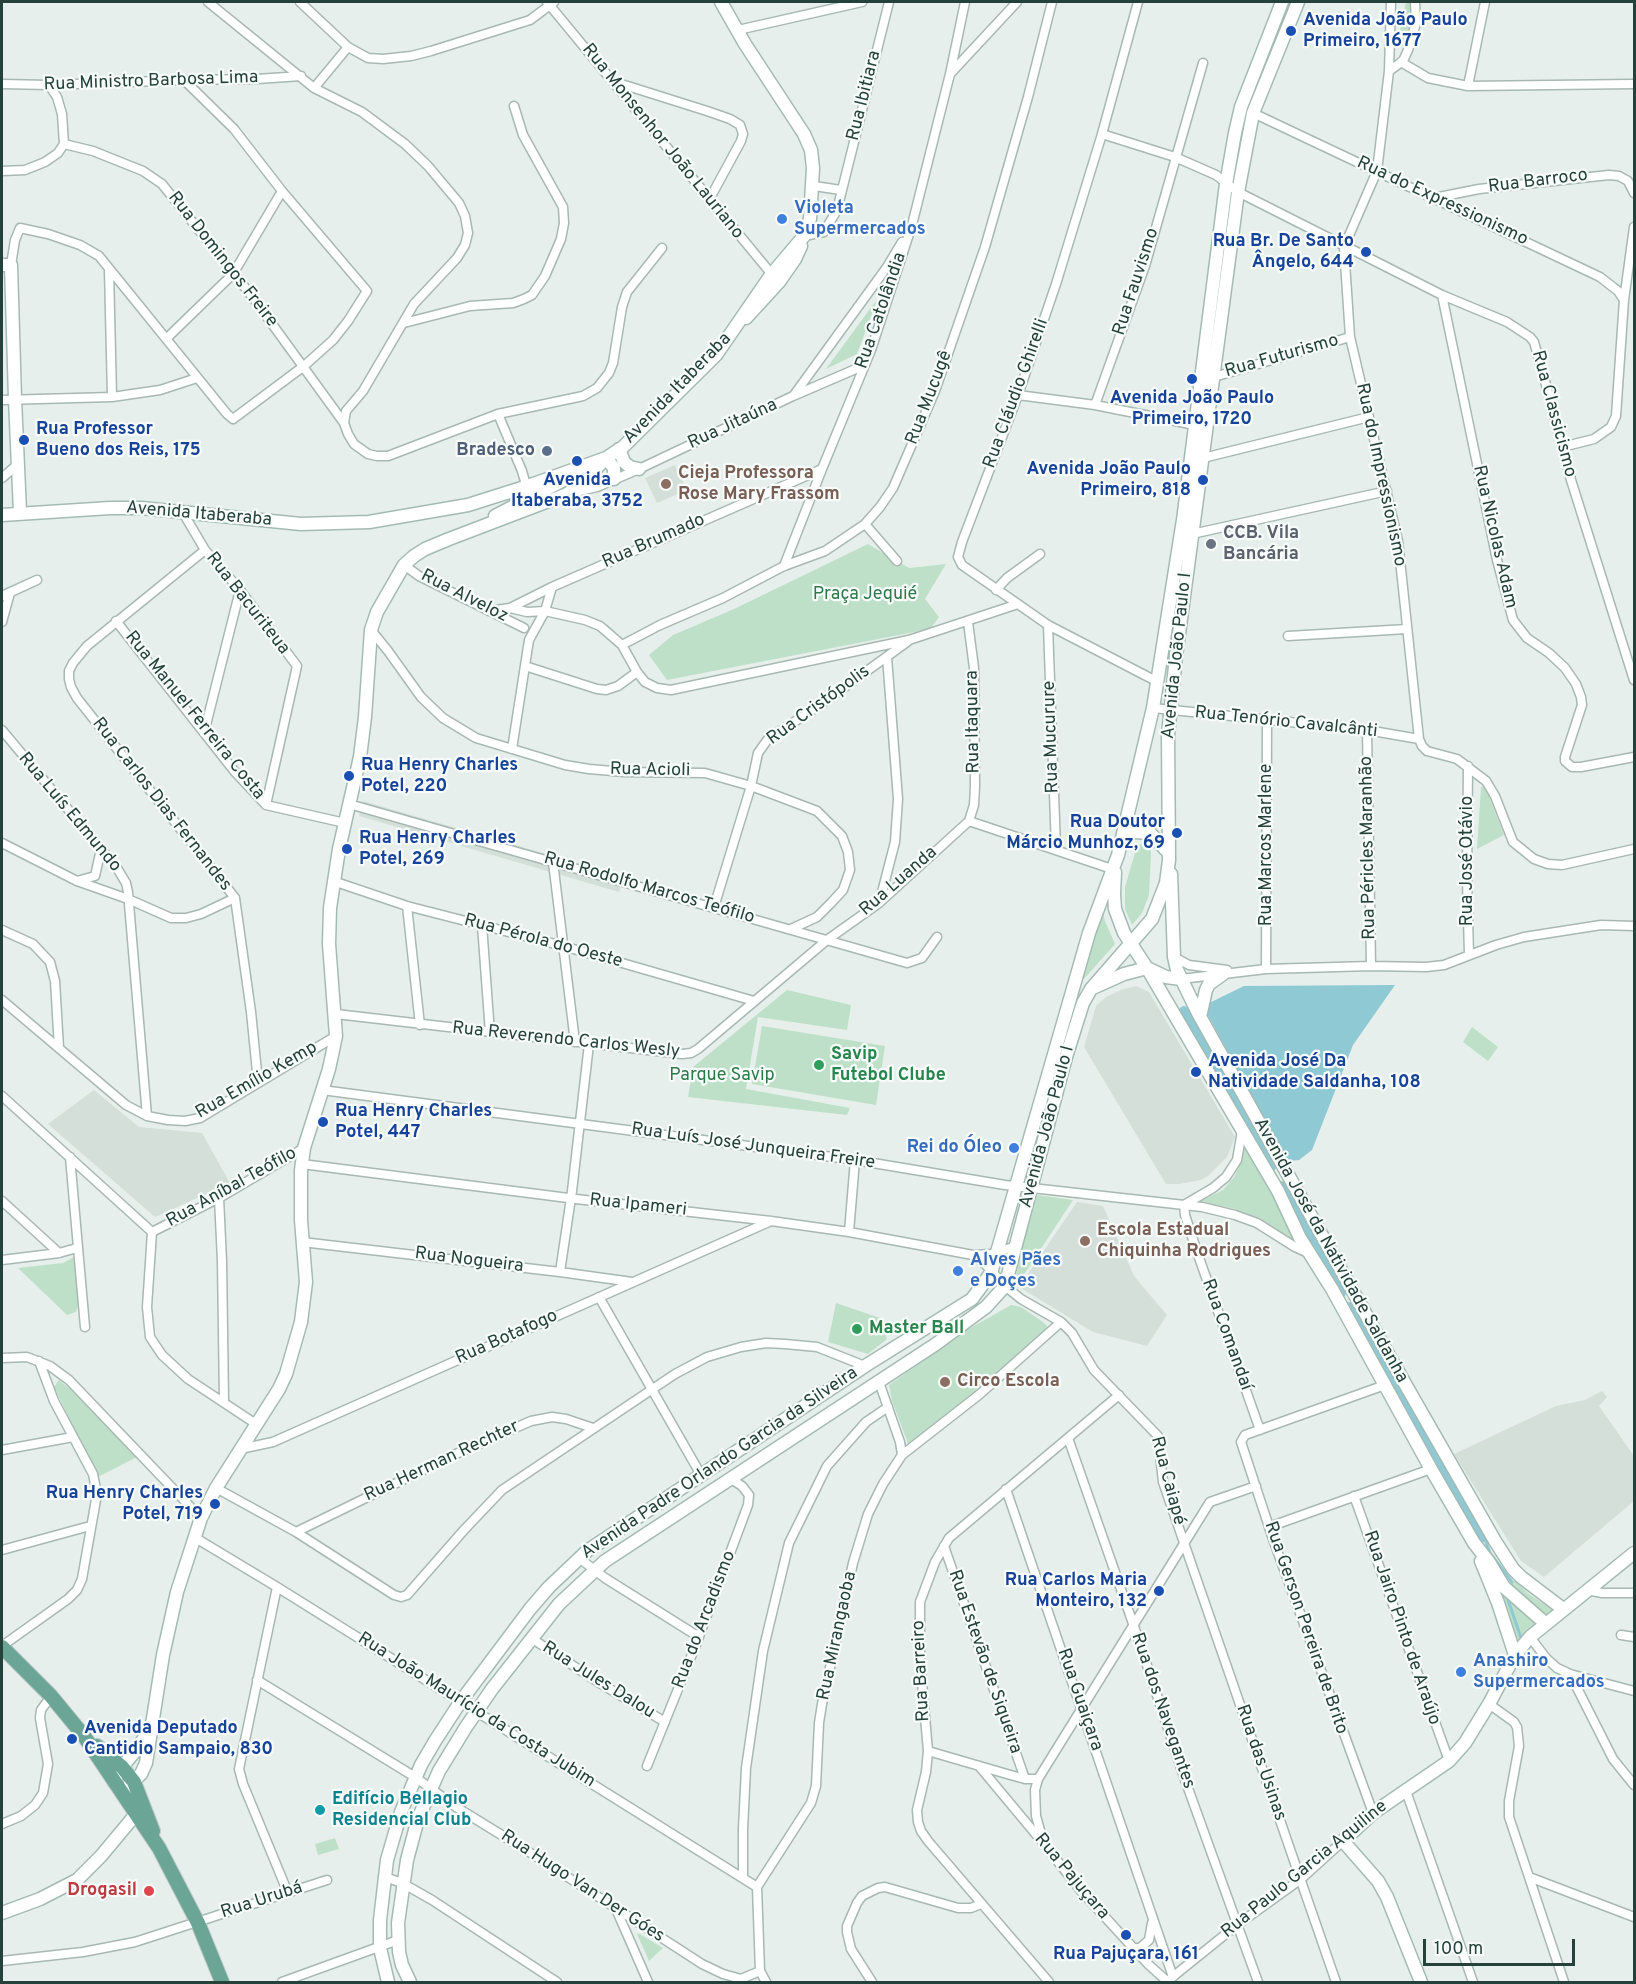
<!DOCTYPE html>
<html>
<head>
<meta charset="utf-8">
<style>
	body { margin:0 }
	#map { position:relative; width:1636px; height:1984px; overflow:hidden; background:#e6efeb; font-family:Overpass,sans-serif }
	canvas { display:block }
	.frame { position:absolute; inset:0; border:3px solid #24423a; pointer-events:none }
	.scale { position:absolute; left:1423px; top:1939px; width:152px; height:27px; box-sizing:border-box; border:3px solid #24423a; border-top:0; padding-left:8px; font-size:18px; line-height:21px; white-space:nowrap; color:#24423a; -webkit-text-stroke:4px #f7fbf9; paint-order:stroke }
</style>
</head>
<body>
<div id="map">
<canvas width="1636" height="1984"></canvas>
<div class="frame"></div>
<div class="scale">100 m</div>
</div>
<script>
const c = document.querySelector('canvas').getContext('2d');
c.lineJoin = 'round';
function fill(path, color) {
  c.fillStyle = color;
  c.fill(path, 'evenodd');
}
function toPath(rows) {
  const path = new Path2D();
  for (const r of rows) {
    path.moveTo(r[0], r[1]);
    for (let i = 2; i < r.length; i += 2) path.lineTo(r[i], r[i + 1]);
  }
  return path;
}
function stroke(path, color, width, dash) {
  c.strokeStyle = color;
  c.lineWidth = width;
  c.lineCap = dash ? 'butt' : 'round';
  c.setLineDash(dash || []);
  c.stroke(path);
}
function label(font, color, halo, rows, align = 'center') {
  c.font = font + ' Overpass,sans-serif';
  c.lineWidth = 4.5;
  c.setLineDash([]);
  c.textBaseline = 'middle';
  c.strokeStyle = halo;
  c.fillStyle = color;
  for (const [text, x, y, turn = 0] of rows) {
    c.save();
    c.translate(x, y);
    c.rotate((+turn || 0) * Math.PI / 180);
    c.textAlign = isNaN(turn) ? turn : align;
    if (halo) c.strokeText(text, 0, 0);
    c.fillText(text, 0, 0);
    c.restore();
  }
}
const built = toPath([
	[675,465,687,490,657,503,645,478],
	[363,801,625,877,619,892,359,816],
	[1136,986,1149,992,1235,1137,1227,1157,1208,1176,1201,1180,1179,1184,1166,1184,1084,1047,1096,1006,1106,997,1121,990],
	[94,1090,139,1127,202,1133,230,1183,155,1217,48,1124],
	[1077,1202,1103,1206,1134,1276,1167,1315,1147,1346,1093,1332,1019,1287],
	[1602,1391,1607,1397,1599,1406,1634,1456,1634,1501,1544,1577,1521,1561,1454,1454,1556,1406,1585,1400]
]);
const green = toPath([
	[1406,2,1415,2,1408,45,1399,47,1398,39],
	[877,300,857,354,826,369,872,306],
	[868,544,909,568,946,564,925,599,939,617,930,629,667,680,649,655,673,635,734,609],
	[1485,786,1504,835,1477,849,1481,787],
	[1144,842,1150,847,1151,853,1149,895,1142,913,1132,925,1125,909,1125,887,1137,846],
	[1101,903,1105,921,1115,944,1084,979,1079,977],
	[787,990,851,1005,847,1030,758,1017,746,1089,850,1108,847,1115,688,1097,693,1067],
	[762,1026,885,1046,876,1105,752,1084],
	[1472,1027,1498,1047,1488,1061,1463,1042],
	[1244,1142,1281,1207,1295,1241,1253,1216,1235,1209,1199,1202,1223,1190,1234,1177,1239,1167],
	[1037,1195,1073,1200,1017,1285,1016,1277,1021,1249],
	[74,1257,79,1303,76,1312,67,1315,18,1268,63,1263],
	[836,1303,880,1318,887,1339,868,1354,828,1342],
	[1011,1305,1021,1307,1043,1322,1048,1327,1045,1339,909,1446,892,1401,889,1385,967,1330],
	[59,1380,70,1389,137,1457,98,1477,54,1387],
	[1515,1581,1530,1595,1556,1612,1520,1644,1498,1591,1511,1599,1508,1590,1512,1582],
	[335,1838,339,1849,318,1855,315,1844],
	[637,1934,640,1934,663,1948,649,1961]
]);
const water = toPath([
	[1395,985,1353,1045,1312,1150,1299,1160,1290,1161,1283,1154,1203,1006,1244,986]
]);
const stream = toPath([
	[1484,1537,1490,1553,1512,1582],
	[1506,1594,1521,1638]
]);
const canal = toPath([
	[1184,1011,1271,1167],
	[1281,1186,1341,1293],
	[1349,1307,1484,1537]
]);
const street = toPath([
	[208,2,314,88,362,112,405,144,428,166,459,203,465,216,468,233,465,245,457,258,414,304,363,391,346,411,344,423,348,434,354,444,368,454,377,456,388,456,498,414,583,396,597,388,609,373,613,363,622,307,627,292,662,248],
	[300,2,348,47,368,58,383,59,411,56,431,51,530,20,554,2],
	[547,2,774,277],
	[1138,2,1102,134,1056,284,1018,395,962,542,958,557,962,565,1048,625,1158,682],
	[1391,2,1389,71,1377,171,1344,247,1350,337,1398,541,1419,739,1422,746,1427,751,1457,759,1486,781,1495,796,1513,842,1534,859,1548,864,1562,865,1634,849],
	[738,30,862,2],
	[1401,62,1428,78,1468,86,1634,84],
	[1389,71,1403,61,1408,50,1416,23,1415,2],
	[950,74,965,2],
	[615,82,707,111,730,119,740,125,743,134,741,141,709,200],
	[2,84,49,85,184,80,257,79,301,76],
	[1468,86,1485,2],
	[314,88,348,47],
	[1253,113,1600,277,1618,291,1624,300],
	[1102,134,1175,157,1216,175,1238,192,1442,295,1507,322,1530,337,1534,342,1541,366,1571,480,1634,680],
	[64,144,93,151,143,171,162,184,251,295,344,423],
	[2,171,25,170,45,162,58,153,64,144,62,114,57,97,49,85],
	[814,186,841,190],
	[1434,198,1479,189,1609,175,1619,176,1628,181,1634,193],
	[804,236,824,232,837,210,889,2],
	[11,265,15,240,20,228,48,234,80,245,99,256,227,414,233,419,304,366,333,340,348,321,367,291,282,191,234,129,184,80],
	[109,269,112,397],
	[1442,295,1497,560,1513,620,1527,638,1549,653,1565,668,1576,684,1581,697,1582,705,1565,757,1565,761,1572,767,1581,767,1634,757],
	[404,323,470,306,513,303,524,299,532,295,545,276,561,239,564,223,563,207,523,135,514,106],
	[167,338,233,274,282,191],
	[1214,377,1350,337],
	[794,395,887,267,902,242],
	[1018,395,1095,405,1195,425],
	[2,400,112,397,160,390,197,378],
	[1095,405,1145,266,1203,63],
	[498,414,522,471,528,492],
	[1562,447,1594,439,1611,427,1616,416,1624,300,1634,227],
	[1203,458,1369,417],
	[2,478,18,464],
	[571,493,597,487,639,469,793,396,865,365],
	[182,511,205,550,240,590,297,666,266,805],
	[865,524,897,561],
	[1192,534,1387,491],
	[205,550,87,646,73,663,69,671,69,679,71,687,77,698,235,898,251,1012,258,1082],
	[404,565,419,576,524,628],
	[784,566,822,469,871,350,912,225,950,74,1017,2],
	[552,587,822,469],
	[996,590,1007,578,1040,554],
	[2,596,37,580],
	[510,608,527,612,545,611,585,620,600,626,622,645,637,672,645,682,657,688,671,690,909,640,1018,604],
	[489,611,510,608,552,587,545,611,529,640,512,749],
	[116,621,235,772,266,805,345,823],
	[2,622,10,593],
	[1048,625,1056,849],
	[371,630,388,651,421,697,443,718,476,738,565,765,589,769,624,772,705,773,751,786,817,811,842,836,848,852,850,870,843,890,831,903,817,917,791,929],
	[1288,636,1407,629],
	[622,645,660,625,723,598,784,566,825,551,865,524,880,507,893,488,935,391,985,247,1028,97,1052,2],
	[525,666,597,689,606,690,618,686,637,672],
	[1153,708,1367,730,1419,739],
	[2,730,101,849,117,868,126,883,128,892,147,1116],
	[1367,730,1371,966],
	[204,733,240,590],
	[1468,766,1467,878,1469,955],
	[349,804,907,963,922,958,937,937],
	[969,821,1112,869],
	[2,843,77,881,128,899,171,918,186,918,201,914,235,898],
	[553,862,575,1042],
	[77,881,95,876,101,849],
	[333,881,407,906,563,946,754,1001],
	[880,900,895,842,898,799,887,657],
	[407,906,420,1025],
	[714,907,751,786,758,753,768,739,817,707,907,642],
	[482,925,490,1033],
	[2,930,33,944,50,962,55,981,59,1048],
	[1174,957,1189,965,1227,970],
	[1266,969,1267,721],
	[1181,979,1266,969,1371,966,1426,967,1444,965,1496,945,1524,937,1601,925,1634,926],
	[2,1000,126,1105,147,1116,168,1120,185,1121,200,1118,336,1036],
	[336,1014,682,1054,691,1053,698,1049,827,940,879,903,969,821,974,805,975,786,974,668,968,622],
	[322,1090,855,1160,1005,1185,1202,1207,1235,1215,1257,1223,1295,1247,1310,1254],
	[2,1096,152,1232],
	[70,1157,85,1327],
	[302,1164,576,1199,771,1221,849,1232,973,1255,991,1254,1016,1246],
	[219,1198,222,1261,224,1401],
	[2,1201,59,1253],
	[1184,1205,1185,1215,1197,1252,1260,1430],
	[1184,1205,1213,1188,1226,1177,1237,1160,1242,1131],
	[849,1232,855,1160],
	[302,1242,560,1272,632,1282],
	[973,1255,985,1264,1005,1286,1021,1299,1061,1322,1072,1333,1094,1370,1158,1436,1163,1482,1336,1982],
	[2,1260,59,1253,77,1248],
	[560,1272,572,1191,589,1044],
	[599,1297,701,1475],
	[2,1358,27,1357,50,1366,69,1380,201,1518],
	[256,1424,188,1379,162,1355,150,1337,147,1307,152,1232,219,1198,304,1148],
	[1068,1438,1137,1635,1184,1777,1258,1982],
	[240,1449,273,1442,771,1221],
	[2,1450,73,1437],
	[902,1455,980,1394,1061,1322],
	[216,1488,296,1532,394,1595,401,1597,407,1595,464,1530,502,1490,675,1374,707,1357,741,1347,766,1343,785,1344,817,1347,865,1366],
	[1006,1489,1173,1977],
	[1354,1496,1449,1761],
	[1269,1527,1431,1469],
	[296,1532,458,1453,531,1421,552,1417,566,1419,593,1428],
	[194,1537,277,1587,757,1887],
	[944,1546,1025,1779],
	[2,1550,90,1526],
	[579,1558,605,1578,699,1637],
	[277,1587,239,1769,243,1784,288,1893],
	[1587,1590,1602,1593,1634,1593],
	[1621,1635,1634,1637],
	[1530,1637,1546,1658,1557,1668,1570,1674,1634,1691],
	[531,1638,598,1682,665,1722],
	[2,1646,68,1599,77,1590,82,1579,97,1494,93,1474,54,1401,39,1361],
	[1570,1674,1613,1759,1634,1785],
	[257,1680,415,1777,456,1807,526,1850,702,1964,723,1974,741,1979,760,1971],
	[1489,1704,1514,1722,1517,1727,1519,1746,1509,1801,1509,1817,1564,1982],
	[928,1751,1007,1774,1025,1779,1038,1779],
	[647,1766,695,1647,748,1505,749,1495,742,1486,731,1479],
	[979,1766,1044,1844,1082,1892,1149,1965,1168,1982],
	[1406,1791,1473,1982],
	[1373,1813,1273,1539,1241,1442,1245,1435,1385,1385],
	[2,1824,21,1816,35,1805,43,1793,48,1764,40,1718,41,1710,51,1696],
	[1044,1844,1036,1816,1035,1790,1038,1779,1208,1505,1210,1502,1256,1486],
	[385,1877,402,1883,432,1900,557,1982],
	[1529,1877,1634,1917],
	[743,1878,743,1829,746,1768,763,1651,789,1543,827,1466,866,1422,888,1407],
	[616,1909,648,1982],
	[1133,1948,1140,1948,1149,1940,1152,1923],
	[2,1961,83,1952,135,1942,327,1880],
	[1170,1979,1237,1925,1301,1879,1343,1841],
	[282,1982,398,1940],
	[766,1982,760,1971,757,1887,811,1803,816,1786,819,1723,822,1704,853,1563,868,1514,883,1484,902,1455,900,1442,879,1382],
	[872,1982,851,1949,847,1932,847,1926,857,1903,862,1896,878,1888,885,1887,958,1908,971,1908,981,1904],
	[1049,1982,928,1841,921,1831,918,1822,917,1810,926,1772,928,1751,920,1660,920,1602,935,1562,949,1538,1119,1395]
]);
const secondary = toPath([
	[2,265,11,265,15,399,20,512],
	[746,318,779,282,795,259,801,246],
	[619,449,624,462,630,467,639,469],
	[606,458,614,468,614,479],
	[2,515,110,508,141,508,301,524,369,522,468,505,528,486,606,458,623,447,716,355,771,275,804,236,810,219,813,168,811,150,804,134,745,44,721,2],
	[495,516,562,481],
	[1123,833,1139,832,1151,834,1169,853],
	[1115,872,1114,894,1115,909,1124,933,1147,968,1278,1191,1300,1238,1332,1289,1431,1469,1474,1543,1489,1562,1504,1587,1546,1624],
	[1171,874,1174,957,1177,970,1198,1013,1384,1347,1495,1541,1513,1569,1521,1577,1563,1609],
	[1095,987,1124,974,1147,968,1166,977,1181,979],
	[1200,1017,1206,990,1209,984,1223,974],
	[1481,1561,1498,1603,1515,1655],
	[114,1782,118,1772,137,1749,149,1731],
	[127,1788,141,1774,146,1763,163,1655,177,1592,201,1518,216,1488,279,1389,286,1374,301,1322,306,1282,301,1220,301,1170,304,1148,329,1069,336,1036,329,944,330,908,339,849,360,757,365,717,371,630,377,612,404,565,414,556,425,549,449,539,567,494,583,482,606,458],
	[2,1913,40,1899,77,1880,101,1856,136,1814],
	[388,1982,380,1948,380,1920,387,1860,401,1812,421,1765,435,1741,461,1701,530,1609,549,1587,587,1551,865,1366,972,1299,991,1273,1089,933,1118,855,1153,708,1183,520,1226,184,1235,133,1241,107,1282,2],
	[410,1982,402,1965,399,1952,398,1923,407,1860,418,1819,439,1771,466,1727,492,1689,559,1604,605,1561,936,1344,986,1307,1005,1286,1066,1057,1083,1003,1091,989,1152,919,1166,883,1169,860,1168,735,1176,656,1238,192,1253,113,1298,2],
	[1421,1982,1387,1897,1378,1881,1343,1841,1373,1813,1449,1761,1465,1743,1489,1704,1515,1655,1530,1637,1634,1553]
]);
const primary = toPath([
	[2,1647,51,1696,84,1736,159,1848,198,1923,222,1982],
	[97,1746,122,1767,134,1782,153,1831]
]);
const markers = [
	[1291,31,6,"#1a4fb4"],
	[782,219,6,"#3f7fe0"],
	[1366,252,6,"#1a4fb4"],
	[1192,379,6,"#1a4fb4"],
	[24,440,6,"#1a4fb4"],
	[547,451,6,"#5c6f8a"],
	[577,461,6,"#1a4fb4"],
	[1203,480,6,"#1a4fb4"],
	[666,484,6,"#8d6e63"],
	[1211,544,6,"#6b7280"],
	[349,776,6,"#1a4fb4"],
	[1177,833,6,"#1a4fb4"],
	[347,849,6,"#1a4fb4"],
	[819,1065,6,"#2e9e5b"],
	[1196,1072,6,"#1a4fb4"],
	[323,1122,6,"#1a4fb4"],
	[1014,1148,6,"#3f7fe0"],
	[1085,1241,6,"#8d6e63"],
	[958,1271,6,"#3f7fe0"],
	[857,1329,6,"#2e9e5b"],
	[945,1382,6,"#8d6e63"],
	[215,1504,6,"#1a4fb4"],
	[1159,1591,6,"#1a4fb4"],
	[1461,1672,6,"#3f7fe0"],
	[72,1739,6,"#1a4fb4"],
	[320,1810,6,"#0f9aa8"],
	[149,1891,6,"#e0444e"],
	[1126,1935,6,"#1a4fb4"]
];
const transitNames = [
	["Avenida João Paulo",1303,21],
	["Primeiro, 1677",1303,42],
	["Rua Br. De Santo",1354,242,"right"],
	["Ângelo, 644",1354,263,"right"],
	["Avenida João Paulo",1192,399,"center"],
	["Primeiro, 1720",1192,420,"center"],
	["Rua Professor",36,430],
	["Bueno dos Reis, 175",36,451],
	["Avenida João Paulo",1191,470,"right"],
	["Primeiro, 818",1191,491,"right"],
	["Avenida",577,481,"center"],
	["Itaberaba, 3752",577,502,"center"],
	["Rua Henry Charles",361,766],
	["Potel, 220",361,787],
	["Rua Doutor",1165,823,"right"],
	["Márcio Munhoz, 69",1165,844,"right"],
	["Rua Henry Charles",359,839],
	["Potel, 269",359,860],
	["Avenida José Da",1208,1062],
	["Natividade Saldanha, 108",1208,1083],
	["Rua Henry Charles",335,1112],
	["Potel, 447",335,1133],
	["Rua Henry Charles",203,1494,"right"],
	["Potel, 719",203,1515,"right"],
	["Rua Carlos Maria",1147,1581,"right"],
	["Monteiro, 132",1147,1602,"right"],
	["Avenida Deputado",84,1729],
	["Cantidio Sampaio, 830",84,1750],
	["Rua Pajuçara, 161",1126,1955,"center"]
];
const streetNames = [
	["Rua Ministro Barbosa Lima",151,82,-2],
	["Rua Ibitiara",865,96,-76],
	["Rua Monsenhor João Lauriano",662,142,51],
	["Rua Barroco",1538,182,-7],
	["Rua do Expressionismo",1442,202,25],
	["Rua Domingos Freire",222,260,52],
	["Rua Fauvismo",1137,282,-72],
	["Rua Catolândia",882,311,-71],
	["Rua Futurismo",1282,357,-16],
	["Avenida Itaberaba",678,389,-46],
	["Rua Cláudio Ghirelli",1017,394,-70],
	["Rua Mucugê",930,398,-69],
	["Rua Classicismo",1553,414,75],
	["Rua Jitaúna",733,425,-25],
	["Rua do Impressionismo",1380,475,78],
	["Avenida Itaberaba",199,515,5],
	["Rua Nicolas Adam",1494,537,77],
	["Rua Brumado",654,542,-24],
	["Rua Alveloz",464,597,27],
	["Rua Bacuriteua",247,604,52],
	["Avenida João Paulo I",1178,656,-84],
	["Rua Cristópolis",819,706,-36],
	["Rua Manuel Ferreira Costa",194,716,51],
	["Rua Itaquara",974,722,-91],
	["Rua Tenório Cavalcânti",1286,723,6],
	["Rua Mucurure",1052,737,-92],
	["Rua Acioli",650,771,1],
	["Rua Carlos Dias Fernandes",161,805,52],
	["Rua Luís Edmundo",69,813,50],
	["Rua Marcos Marlene",1267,845,-90],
	["Rua Péricles Maranhão",1369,848,-91],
	["Rua José Otávio",1468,861,-90],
	["Rua Luanda",899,882,-41],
	["Rua Rodolfo Marcos Teófilo",649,889,16],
	["Rua Pérola do Oeste",543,942,15],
	["Rua Reverendo Carlos Wesly",566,1041,6],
	["Rua Emílio Kemp",257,1081,-30],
	["Avenida João Paulo I",1048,1127,-75],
	["Rua Luís José Junqueira Freire",753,1147,8],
	["Rua Aníbal Teófilo",232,1188,-29],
	["Rua Ipameri",638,1206,6],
	["Avenida José da Natividade Saldanha",1330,1251,61],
	["Rua Nogueira",469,1261,7],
	["Rua Comandaí",1226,1335,70],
	["Rua Botafogo",507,1338,-24],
	["Rua Herman Rechter",442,1462,-25],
	["Avenida Padre Orlando Garcia da Silveira",720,1464,-34],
	["Rua Caiapé",1167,1481,75],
	["Rua do Arcadismo",705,1620,-69],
	["Rua Gerson Pereira de Brito",1305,1628,71],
	["Rua Jairo Pinto de Araújo",1401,1628,71],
	["Rua Mirangaoba",838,1636,-78],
	["Rua Estevão de Siqueira",984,1662,71],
	["Rua Barreiro",922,1671,-93],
	["Rua Jules Dalou",598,1681,32],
	["Rua Guaiçara",1079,1700,71],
	["Rua João Maurício da Costa Jubim",476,1711,32],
	["Rua dos Navegantes",1162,1711,71],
	["Rua das Usinas",1260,1763,71],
	["Rua Paulo Garcia Aquiline",1305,1870,-39],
	["Rua Pajuçara",1071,1877,50],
	["Rua Hugo Van Der Góes",582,1887,33],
	["Rua Urubá",262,1901,-18]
];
const shopNames = [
	["Violeta",794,209],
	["Supermercados",794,230],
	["Rei do Óleo",1002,1148,"right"],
	["Alves Pães",970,1261],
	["e Doçes",970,1282],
	["Anashiro",1473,1662],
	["Supermercados",1473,1683]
];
const serviceNames = [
	["Bradesco",535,451]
];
const educationNames = [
	["Cieja Professora",678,474],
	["Rose Mary Frassom",678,495],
	["Escola Estadual",1097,1231],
	["Chiquinha Rodrigues",1097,1252],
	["Circo Escola",957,1382]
];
const worshipNames = [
	["CCB. Vila",1223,534],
	["Bancária",1223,555]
];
const parkNames = [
	["Praça Jequié",865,595],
	["Parque Savip",722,1076]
];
const leisureNames = [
	["Savip",831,1055],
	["Futebol Clube",831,1076],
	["Master Ball",869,1329]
];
const cultureNames = [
	["Edifício Bellagio",332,1800],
	["Residencial Club",332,1821]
];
const healthNames = [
	["Drogasil",137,1891]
];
fill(built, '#d4dfda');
fill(green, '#bfe0c8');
fill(water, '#8ec9d4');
stroke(stream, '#8ec9d4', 3);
stroke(canal, '#8ec9d4', 10);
stroke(street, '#a8b8b2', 11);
stroke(secondary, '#a4bbb3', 15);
stroke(primary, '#c2cac8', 16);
stroke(street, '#fff', 8);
stroke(secondary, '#fff', 12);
stroke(primary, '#6aa596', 14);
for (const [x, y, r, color] of markers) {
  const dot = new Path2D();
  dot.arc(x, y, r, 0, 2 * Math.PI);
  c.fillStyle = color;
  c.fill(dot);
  stroke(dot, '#f7fbf9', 2);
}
label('bold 18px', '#164399', '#f7fbf9', transitNames, 'left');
label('18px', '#24423a', '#f7fbf9', streetNames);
label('bold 18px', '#366cbe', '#f7fbf9', shopNames, 'left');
label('bold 18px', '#4e5e75', '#f7fbf9', serviceNames, 'right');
label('bold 18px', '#785e54', '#f7fbf9', educationNames, 'left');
label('bold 18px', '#5b616d', '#f7fbf9', worshipNames, 'left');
label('18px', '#2d7a4b', '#f7fbf9', parkNames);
label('bold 18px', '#27864d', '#f7fbf9', leisureNames, 'left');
label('bold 18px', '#0d838f', '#f7fbf9', cultureNames, 'left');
label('bold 18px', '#be3a42', '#f7fbf9', healthNames, 'right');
</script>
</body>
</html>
